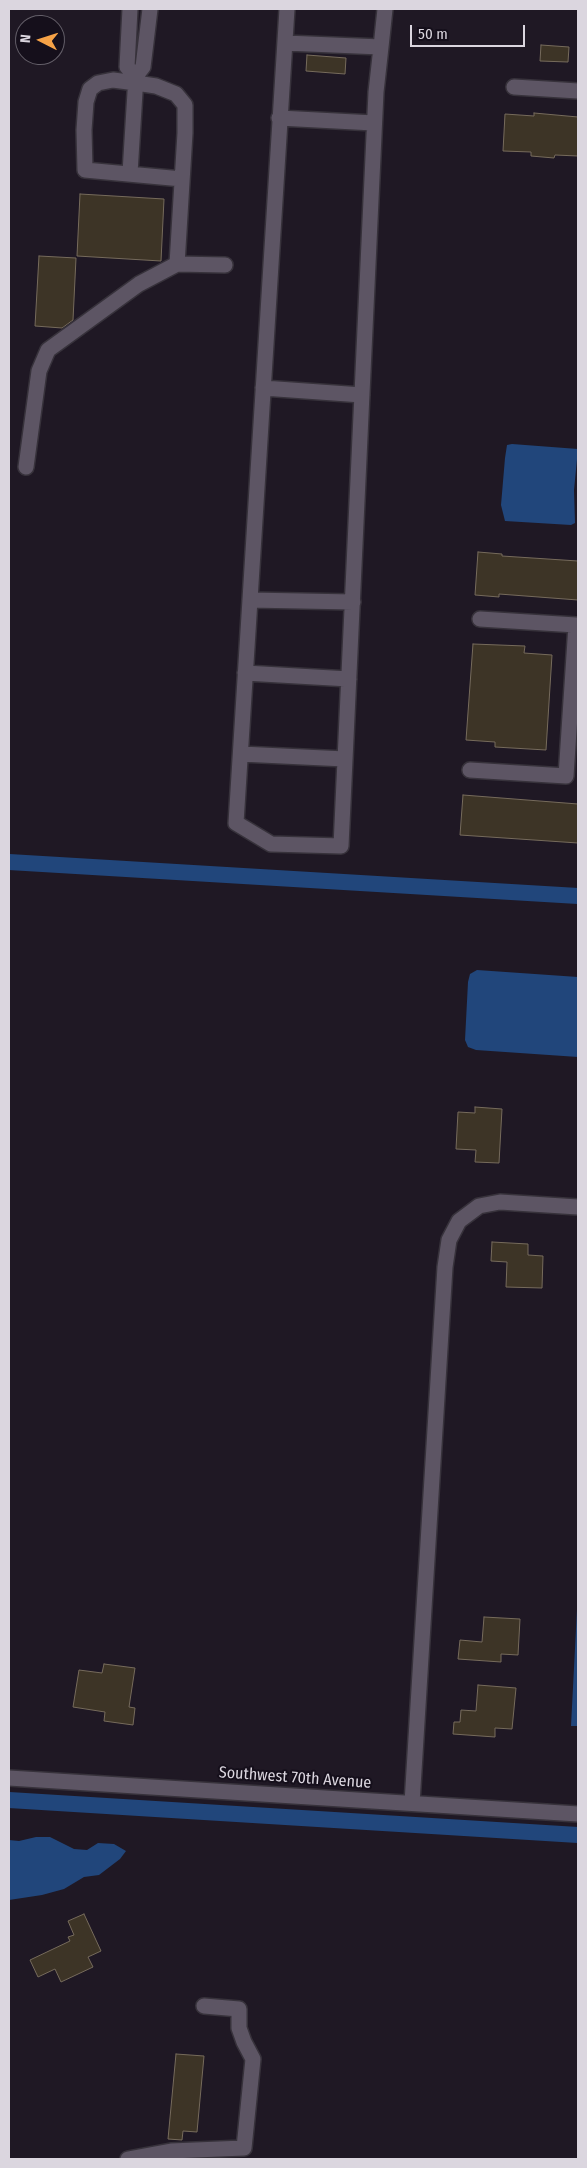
<!DOCTYPE html>
<html>
<head>
<meta charset="utf-8">
<style>
	body { margin:0 }
	#map { position:relative; width:587px; height:2168px; overflow:hidden; background:#1f1824; font-family:"Fira Sans Condensed",sans-serif }
	canvas { display:block }
	.frame { position:absolute; inset:0; border:10px solid #dbd6df; pointer-events:none }
	.north { position:absolute; left:15px; top:15px; width:50px; height:50px; box-sizing:border-box; background:#150f1b; border:1px solid #645f69; border-radius:50%; rotate:275deg; font-size:14px; font-weight:700; line-height:20px; text-align:center; color:#dbd6df }
	.north::after { content:''; display:block; margin:auto; width:18px; height:22px; background:#f6a247; clip-path:polygon(50% 0,100% 100%,50% 72%,0 100%) }
	.scale { position:absolute; left:410px; top:25px; width:115px; height:22px; box-sizing:border-box; border:2px solid #dbd6df; border-top:0; padding-left:6px; font-size:15px; line-height:18px; white-space:nowrap; color:#dbd6df; -webkit-text-stroke:4px #150f1b; paint-order:stroke }
</style>
</head>
<body>
<div id="map">
<canvas width="587" height="2168"></canvas>
<div class="frame"></div>
<div class="north">N</div>
<div class="scale">50 m</div>
</div>
<script>
const c = document.querySelector('canvas').getContext('2d');
c.lineJoin = 'round';
function fill(path, color) {
  c.fillStyle = color;
  c.fill(path, 'evenodd');
}
function toPath(rows) {
  const path = new Path2D();
  for (const r of rows) {
    path.moveTo(r[0], r[1]);
    for (let i = 2; i < r.length; i += 2) path.lineTo(r[i], r[i + 1]);
  }
  return path;
}
function stroke(path, color, width, dash) {
  c.strokeStyle = color;
  c.lineWidth = width;
  c.lineCap = dash ? 'butt' : 'round';
  c.setLineDash(dash || []);
  c.stroke(path);
}
function label(font, color, halo, rows, align = 'center') {
  c.font = font + ' "Fira Sans Condensed",sans-serif';
  c.lineWidth = 4;
  c.setLineDash([]);
  c.textBaseline = 'middle';
  c.strokeStyle = halo;
  c.fillStyle = color;
  for (const [text, x, y, turn = 0] of rows) {
    c.save();
    c.translate(x, y);
    c.rotate((+turn || 0) * Math.PI / 180);
    c.textAlign = isNaN(turn) ? turn : align;
    if (halo) c.strokeText(text, 0, 0);
    c.fillText(text, 0, 0);
    c.restore();
  }
}
const water = toPath([
	[512,444,578,449,574,490,575,523,571,525,505,521,501,505,505,458,507,445],
	[477,970,578,977,578,1057,476,1050,468,1047,465,1040,468,982,470,974],
	[578,1590,578,1726,571,1726],
	[36,1837,50,1837,74,1849,87,1850,98,1843,114,1844,126,1851,120,1859,99,1875,84,1877,64,1889,42,1895,9,1900,9,1840,19,1841]
]);
const canal = toPath([
	[9,862,578,896],
	[9,1800,578,1835]
]);
const building = toPath([
	[541,45,569,47,568,62,540,61,541,45],
	[307,55,346,58,345,74,306,71,307,55],
	[534,113,578,117,578,156,555,155,554,158,531,156,531,152,503,151,505,114,534,116,534,113],
	[80,194,164,199,161,261,77,256,80,194],
	[39,256,76,258,73,320,62,328,35,326,39,256],
	[478,552,502,554,502,556,578,561,578,600,499,594,499,597,475,595,478,552],
	[473,644,525,646,524,653,552,655,546,750,495,747,495,742,466,740,473,644],
	[463,795,578,804,578,843,460,835,463,795],
	[475,1107,502,1109,499,1163,475,1162,476,1150,456,1149,458,1112,475,1113,475,1107],
	[492,1242,528,1244,528,1255,543,1256,542,1288,506,1287,507,1262,491,1261,492,1242],
	[484,1617,520,1619,518,1655,501,1654,501,1662,458,1659,460,1640,482,1642,484,1617],
	[104,1664,135,1668,129,1707,135,1708,133,1725,104,1721,105,1712,73,1707,79,1670,102,1673,104,1664],
	[478,1685,516,1688,512,1729,495,1728,495,1737,453,1734,454,1722,460,1722,461,1710,476,1711,478,1685],
	[84,1914,101,1951,88,1957,93,1967,61,1982,55,1969,38,1977,30,1960,70,1941,68,1937,74,1935,68,1921,84,1914],
	[176,2054,204,2056,197,2132,183,2131,182,2140,168,2139,176,2054]
]);
const minor = toPath([
	[130,9,127,67,136,76],
	[287,9,236,823,271,844,341,846,376,92,381,47],
	[285,43,381,47,385,9],
	[514,87,578,91],
	[279,118,374,123],
	[130,173,136,76,143,67,150,9],
	[182,179,85,170,84,130,86,102,90,89,98,83,113,80,136,83,156,86,176,94,185,105,185,133,177,264,225,265],
	[263,388,362,395],
	[26,467,39,371,48,350,139,284,177,264],
	[250,600,353,602],
	[480,619,576,625],
	[245,673,349,679],
	[241,754,345,759],
	[470,770,566,776,576,625,578,626],
	[9,1778,578,1814],
	[412,1803,445,1267,449,1240,459,1221,479,1206,500,1202,578,1207],
	[128,2159,171,2151,244,2148,253,2059,244,2042,239,2028,239,2009,204,2006]
]);
const streetNames = [
	["Southwest 70th Avenue",295,1778,4]
];
fill(water, '#21467b');
stroke(canal, '#21467b', 16);
fill(building, '#3d3426');
stroke(building, '#766b5c', 1);
stroke(minor, '#37323b', 18);
stroke(minor, '#5d5564', 15);
label('16px', '#dbd6df', '#150f1b', streetNames);
</script>
</body>
</html>
